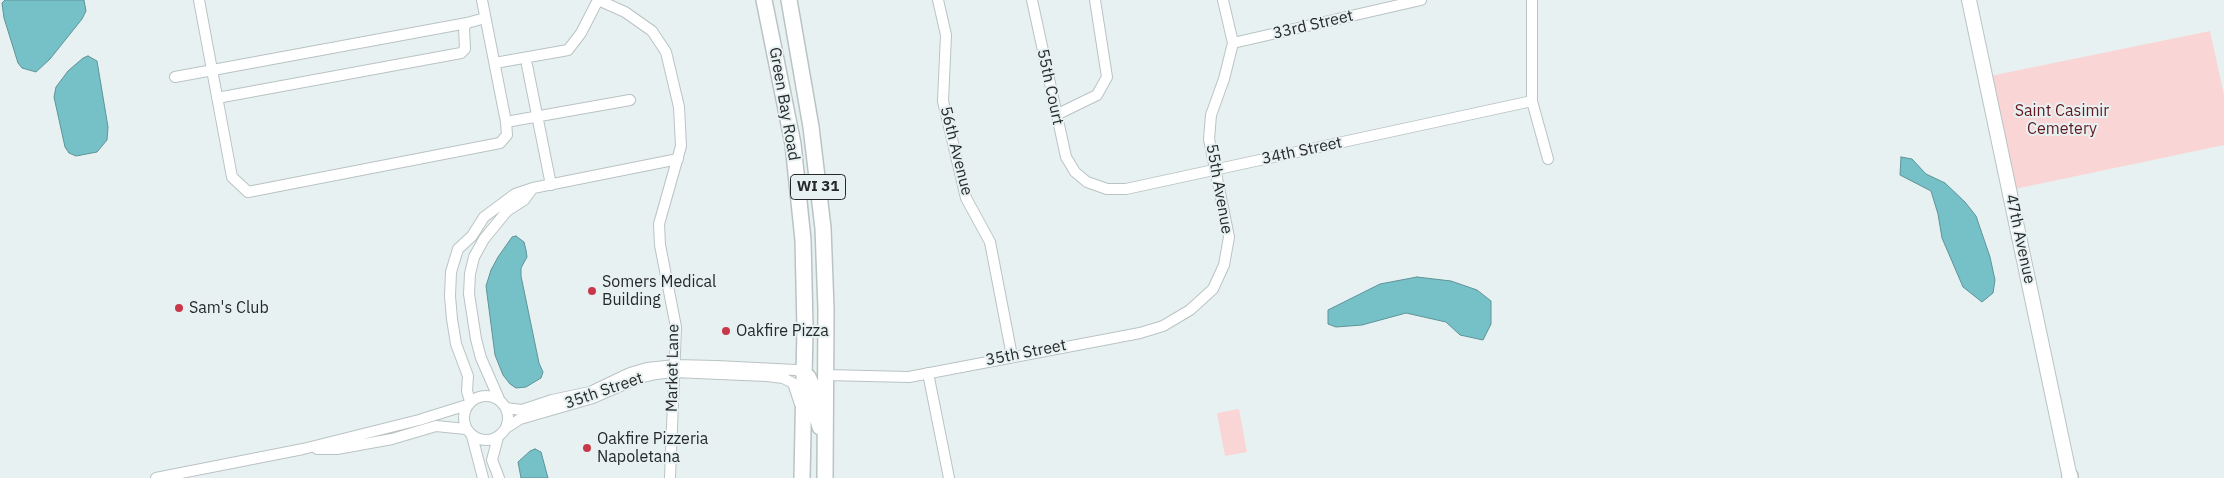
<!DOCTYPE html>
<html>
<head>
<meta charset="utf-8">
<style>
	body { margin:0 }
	canvas { display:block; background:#e8f1f1 }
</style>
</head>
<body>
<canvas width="2224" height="478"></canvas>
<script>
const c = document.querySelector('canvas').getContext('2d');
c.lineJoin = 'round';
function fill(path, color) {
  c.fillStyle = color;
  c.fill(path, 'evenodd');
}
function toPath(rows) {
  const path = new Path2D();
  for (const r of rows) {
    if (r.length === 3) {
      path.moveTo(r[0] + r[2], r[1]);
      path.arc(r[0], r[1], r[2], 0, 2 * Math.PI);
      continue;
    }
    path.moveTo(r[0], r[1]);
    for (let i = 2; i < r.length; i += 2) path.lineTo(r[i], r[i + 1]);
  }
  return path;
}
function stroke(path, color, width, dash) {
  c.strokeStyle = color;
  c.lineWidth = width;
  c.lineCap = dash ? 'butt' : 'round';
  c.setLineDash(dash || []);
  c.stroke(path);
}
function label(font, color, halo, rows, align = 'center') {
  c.font = font + ' "IBM Plex Sans",sans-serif';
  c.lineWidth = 4;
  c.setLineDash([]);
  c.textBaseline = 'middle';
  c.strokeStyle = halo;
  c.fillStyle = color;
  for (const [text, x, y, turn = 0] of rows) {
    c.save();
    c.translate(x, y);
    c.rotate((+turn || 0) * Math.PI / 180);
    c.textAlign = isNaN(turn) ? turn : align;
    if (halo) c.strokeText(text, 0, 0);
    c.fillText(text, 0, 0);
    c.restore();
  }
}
const green = toPath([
	[2210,31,2224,95,2224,145,2015,189,1990,76],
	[1239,409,1247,452,1225,456,1217,413]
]);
const water = toPath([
	[5,0,84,0,86,11,82,19,50,59,36,72,22,68,18,63,4,18,2,3,5,0],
	[88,56,97,61,108,127,107,140,97,152,76,156,69,153,65,147,54,97,56,87,68,71,83,58,88,56],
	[1901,157,1912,159,1926,174,1945,183,1965,202,1976,216,1990,257,1995,280,1993,293,1982,302,1963,287,1942,238,1938,214,1931,191,1900,175,1901,157],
	[516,236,524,242,526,250,527,257,521,268,521,276,539,363,543,372,541,378,526,387,516,388,510,384,503,375,495,355,486,286,491,270,498,257,512,237,516,236],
	[1417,277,1451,281,1477,290,1491,301,1491,324,1483,340,1460,335,1446,322,1406,313,1362,325,1336,327,1328,324,1328,310,1380,284,1417,277],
	[535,449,541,452,548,478,521,478,518,462,530,451,535,449]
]);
const street = toPath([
	[199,0,232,177,248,192,500,143,507,135,506,122,482,0],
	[598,0,625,12,652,31,666,52,679,107,681,146,659,224,660,245,676,327,670,478],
	[938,0,946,35,943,101,966,198,990,242,1012,356],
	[1032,0,1066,157,1075,172,1087,182,1107,189,1126,189,1532,101],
	[1532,0,1532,101,1548,159],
	[1233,43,1421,0],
	[495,63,568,50,581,33,598,0],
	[527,65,551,185],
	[175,77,467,23],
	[217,98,461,53,465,49,464,27,467,23,485,18],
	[1056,115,1097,95,1107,77,1095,0],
	[506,122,630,100],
	[928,373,949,478],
	[826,375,909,377,1140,333,1163,326,1190,310,1213,289,1224,265,1229,237,1209,139,1211,115,1224,79,1233,43,1223,0],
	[486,418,22],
	[499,399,481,358,476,339,469,294,470,274,474,257,484,239,507,211,524,200,533,188],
	[470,401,467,391,468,376,456,344,452,319,450,296,451,272,458,249,472,236,484,217,515,194,533,188,678,159],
	[506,408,522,410,552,400,590,392,630,373,647,368,675,365,716,366,796,370,805,374],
	[506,428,520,419,593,398,639,378,656,374,674,372,767,376,783,378,793,383,800,404],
	[472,436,483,478],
	[498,437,492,460,499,478],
	[317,449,337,449,392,439,436,426,466,429],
	[156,478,303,449,419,420,467,405]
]);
const secondary = toPath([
	[1969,0,2070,478]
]);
const primary = toPath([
	[764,0,793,144,803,240,805,328,802,478],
	[789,0,811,127,823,228,826,309,825,478],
	[808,377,814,390,816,413,820,427],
	[2070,476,2070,478]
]);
const markers = [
	[592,291,5,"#c8384a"],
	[179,308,5,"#c8384a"],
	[726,331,5,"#c8384a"],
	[587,448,5,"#c8384a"]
];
const shields = [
	[818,187,55]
];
const shieldNames = [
	["WI 31",818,187]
];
const streetNames = [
	["33rd Street",1313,25,-13],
	["55th Court",1050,87,78],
	["Green Bay Road",784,104,80],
	["56th Avenue",956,151,76],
	["34th Street",1302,151,-12],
	["55th Avenue",1219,189,80],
	["47th Avenue",2020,239,78],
	["35th Street",1026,353,-11],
	["Market Lane",673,368,-89],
	["35th Street",604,391,-19]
];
const parkNames = [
	["Saint Casimir",2062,111],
	["Cemetery",2062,129]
];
const poiNames = [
	["Somers Medical",602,282],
	["Building",602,300],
	["Sam's Club",189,308],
	["Oakfire Pizza",736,331],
	["Oakfire Pizzeria",597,439],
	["Napoletana",597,457]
];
fill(green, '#f9d6d5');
fill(water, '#76c1c8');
stroke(water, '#5e9398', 1);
stroke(street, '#bac3c3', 12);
stroke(secondary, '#bac3c3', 16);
stroke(primary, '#bac3c3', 18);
stroke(street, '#fff', 10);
stroke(secondary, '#fff', 14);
stroke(primary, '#fff', 15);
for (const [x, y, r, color] of markers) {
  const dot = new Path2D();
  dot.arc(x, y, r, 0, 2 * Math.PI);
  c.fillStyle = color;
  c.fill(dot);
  stroke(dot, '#e8f1f1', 2);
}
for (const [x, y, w] of shields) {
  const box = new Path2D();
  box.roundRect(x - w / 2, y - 12.5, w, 25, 4);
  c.fillStyle = '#e8f1f1';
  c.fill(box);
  stroke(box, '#252929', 1);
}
label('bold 15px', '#252929', null, shieldNames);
label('16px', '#252929', '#e8f1f1', streetNames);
label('16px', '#631922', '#e8f1f1', parkNames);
label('16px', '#252929', '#e8f1f1', poiNames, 'left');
</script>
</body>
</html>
